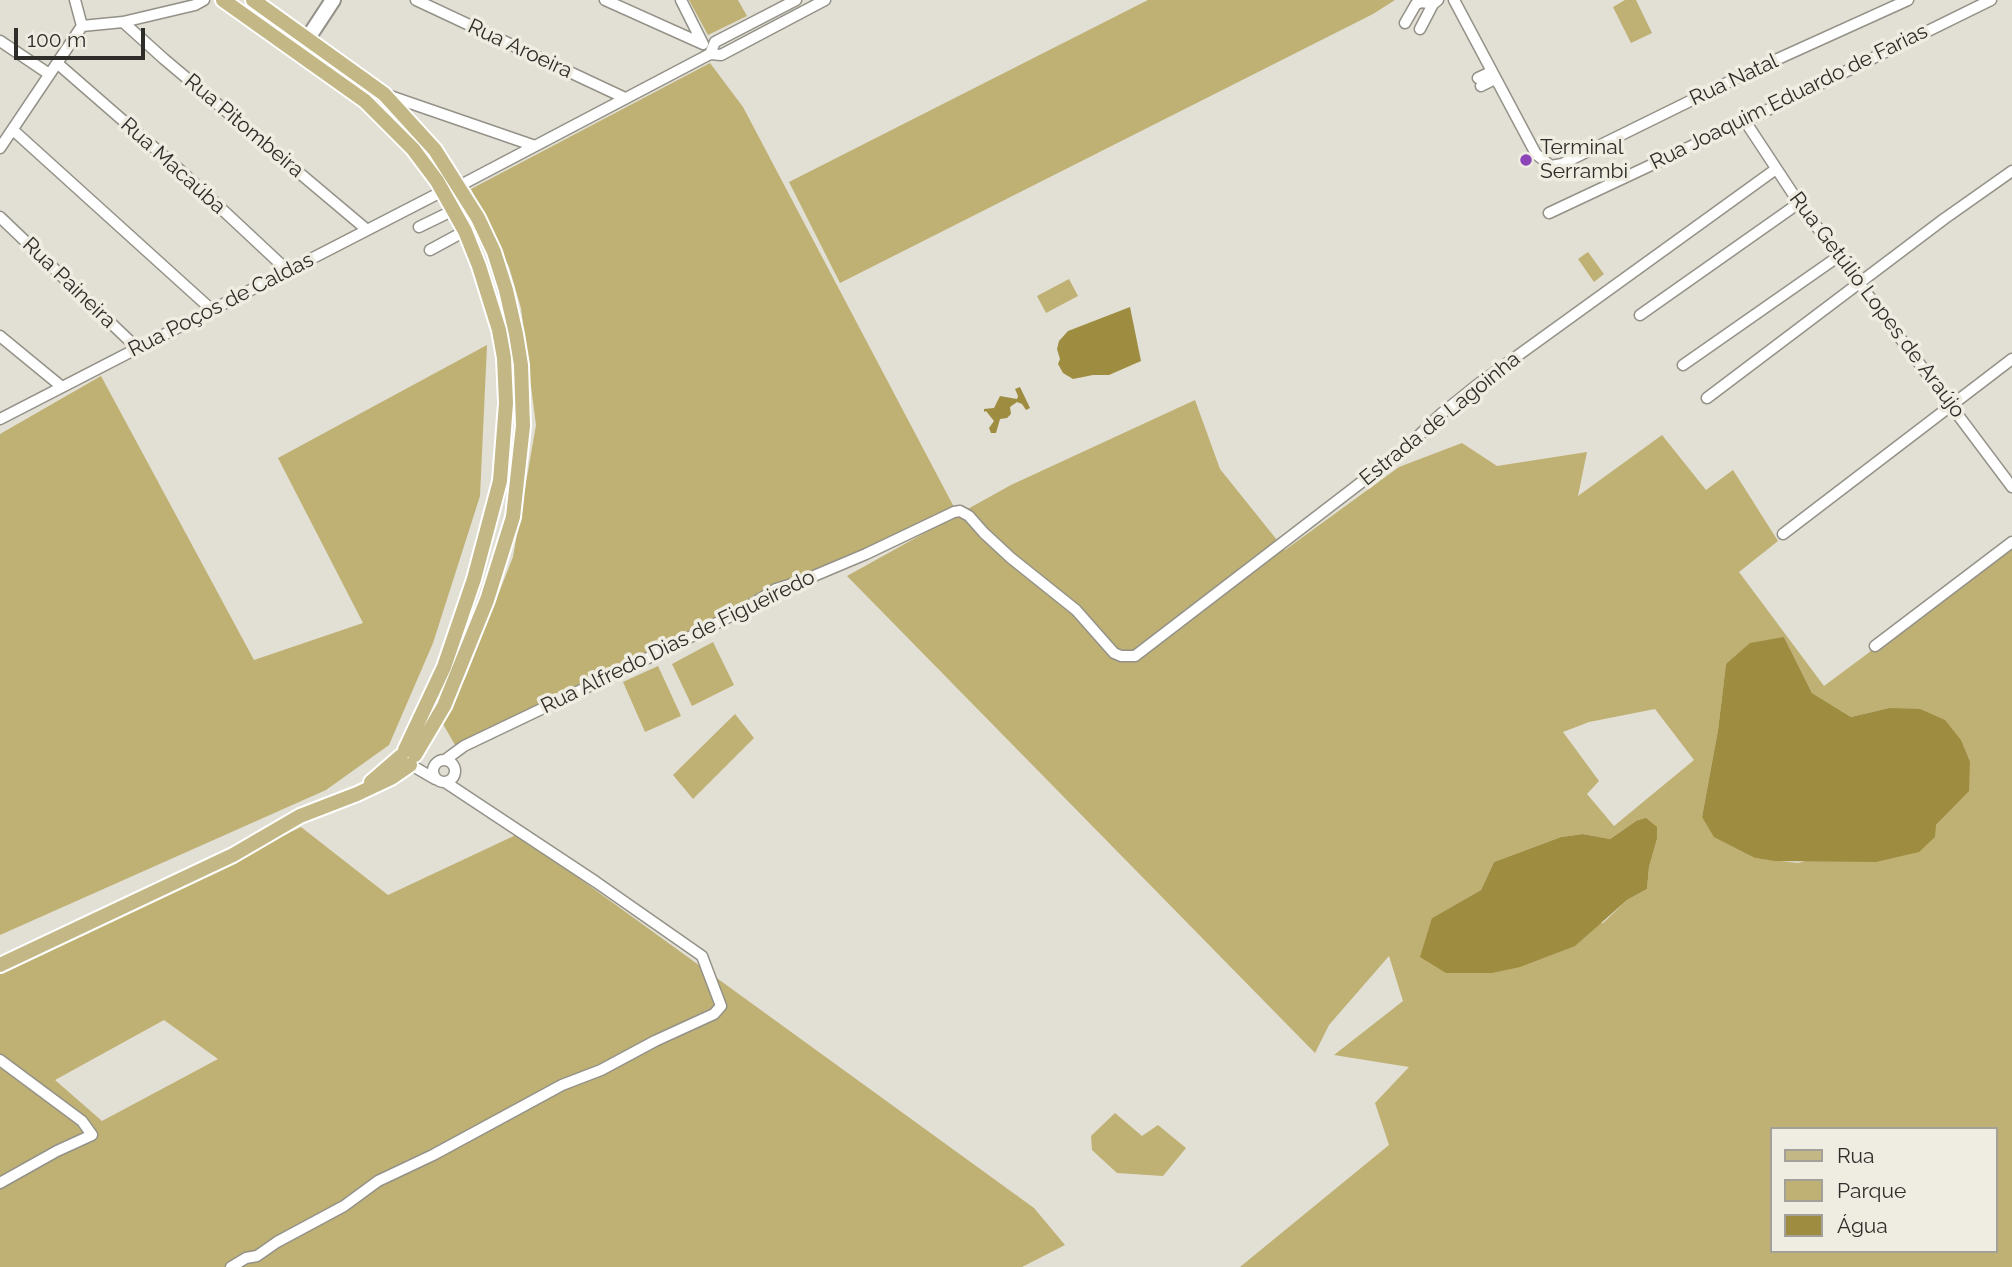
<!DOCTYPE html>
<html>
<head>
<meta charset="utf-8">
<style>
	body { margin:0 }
	#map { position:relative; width:2012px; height:1267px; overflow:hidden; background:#e2dfd4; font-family:Raleway,sans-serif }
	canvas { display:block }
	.legend { position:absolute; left:1770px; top:1127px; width:228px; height:126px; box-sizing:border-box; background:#efece2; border:2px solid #a2a098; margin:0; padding:9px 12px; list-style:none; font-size:21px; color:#2e2d29 }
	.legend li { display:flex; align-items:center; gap:14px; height:35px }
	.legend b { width:35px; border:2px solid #a2a098 }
	.scale { position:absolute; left:14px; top:28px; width:131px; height:32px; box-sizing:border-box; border:4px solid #2e2d29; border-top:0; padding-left:9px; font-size:21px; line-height:24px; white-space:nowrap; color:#2e2d29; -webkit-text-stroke:5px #efece2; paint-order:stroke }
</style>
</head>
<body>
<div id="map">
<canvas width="2012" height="1267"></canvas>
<ul class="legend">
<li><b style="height:9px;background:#c2b785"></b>Rua</li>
<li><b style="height:19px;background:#bfb073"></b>Parque</li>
<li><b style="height:19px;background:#9e8d41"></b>Água</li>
</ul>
<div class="scale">100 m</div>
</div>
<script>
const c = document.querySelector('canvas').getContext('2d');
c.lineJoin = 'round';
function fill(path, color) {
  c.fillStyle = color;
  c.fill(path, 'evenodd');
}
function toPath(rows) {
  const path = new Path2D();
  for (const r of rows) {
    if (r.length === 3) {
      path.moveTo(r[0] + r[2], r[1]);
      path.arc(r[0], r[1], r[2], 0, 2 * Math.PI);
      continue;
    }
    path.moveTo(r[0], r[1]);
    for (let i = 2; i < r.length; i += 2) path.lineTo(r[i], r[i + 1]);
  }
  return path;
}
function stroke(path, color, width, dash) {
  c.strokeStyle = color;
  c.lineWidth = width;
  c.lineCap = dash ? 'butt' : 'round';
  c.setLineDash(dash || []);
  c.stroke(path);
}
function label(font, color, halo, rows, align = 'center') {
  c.font = font + ' Raleway,sans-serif';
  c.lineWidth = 7;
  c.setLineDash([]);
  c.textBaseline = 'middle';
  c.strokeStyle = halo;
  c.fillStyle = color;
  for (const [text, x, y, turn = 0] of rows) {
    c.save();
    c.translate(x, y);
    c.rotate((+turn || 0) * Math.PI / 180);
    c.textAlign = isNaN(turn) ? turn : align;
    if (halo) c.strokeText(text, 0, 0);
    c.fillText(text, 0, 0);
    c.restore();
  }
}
const green = toPath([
	[689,0,738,0,747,16,708,35],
	[1148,0,1395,0,1373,14,840,283,789,182],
	[1625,0,1636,0,1652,33,1631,43,1613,7],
	[710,63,743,107,955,509,856,553,455,745,443,724,467,674,513,557,536,425,521,308,509,267,471,189],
	[1588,252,1604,274,1594,282,1578,259],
	[1069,279,1078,296,1046,313,1037,296],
	[487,345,480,496,433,643,389,745,326,790,0,935,0,434,101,376,254,660,363,623,278,458],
	[1195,400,1220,469,1285,550,1399,467,1462,443,1497,466,1587,452,1578,496,1662,435,1706,490,1733,470,1778,541,1739,572,1824,686,2012,546,2012,1267,1240,1267,1389,1145,1375,1103,1409,1067,1334,1055,1403,1001,1389,956,1329,1025,1315,1053,847,576,1011,485],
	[1784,637,1812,693,1851,717,1889,708,1951,809,1936,825,1798,863,1755,858,1702,817,1718,730,1726,664],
	[1655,709,1694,760,1614,826,1587,794,1599,781,1563,732,1589,722],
	[1636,821,1657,839,1649,867,1647,889,1627,900,1603,923,1432,918,1481,890,1494,862,1561,837,1583,834,1610,839],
	[1772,1129,1996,1129,1996,1251,1772,1251],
	[713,642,734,685,692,706,672,664],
	[658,666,681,716,645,732,623,682],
	[735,714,754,738,693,799,673,775],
	[301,827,388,895,518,834,1034,1208,1065,1245,1022,1267,0,1267,0,972],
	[164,1020,218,1059,102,1121,55,1080],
	[1115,1113,1142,1136,1158,1125,1186,1148,1163,1176,1117,1173,1092,1150,1091,1136]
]);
const water = toPath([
	[1130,307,1141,361,1109,375,1093,375,1073,379,1063,373,1058,364,1060,359,1057,349,1059,341,1068,331],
	[1020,387,1030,408,1026,410,1022,404,1017,402,1010,407,1011,414,1007,418,1000,419,996,433,991,433,989,428,994,421,986,411,984,412,984,409,994,408,1000,396,1017,399,1018,396,1015,389],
	[1784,637,1812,693,1851,717,1889,708,1920,709,1945,720,1961,740,1970,762,1969,791,1936,825,1935,837,1919,852,1876,862,1775,861,1755,858,1714,837,1702,817,1718,730,1726,664,1750,643],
	[1646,818,1657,827,1657,839,1649,867,1647,889,1627,900,1575,946,1520,967,1492,973,1446,973,1420,957,1432,918,1481,890,1494,862,1561,837,1583,834,1610,839,1636,821]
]);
const street = toPath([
	[75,0,82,26],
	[416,0,625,98],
	[605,0,703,44],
	[681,0,703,44],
	[1454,0,1536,154,1551,166,1562,164,1749,72,1908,0],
	[123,22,164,59,366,229],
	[1405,23,1416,4,1422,2,1433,4],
	[1420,29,1433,4,1438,0],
	[0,41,49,74],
	[710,54,715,42,796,0],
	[57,63,181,171,288,271],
	[1478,78,1491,72],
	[1481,86,1495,79],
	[387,95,535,146],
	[1745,121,1799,203,2012,487],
	[13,130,212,310],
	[0,148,82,26,123,22,195,5,204,0],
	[459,186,710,54,721,55,825,0],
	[1549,213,1745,121,1991,0],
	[0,217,137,348],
	[419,227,454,210],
	[430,250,465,231],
	[1640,315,1799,203],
	[0,336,62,387],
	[1683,365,1839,256],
	[1707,398,1944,219,2012,171],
	[0,419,443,191],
	[1783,534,2012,359],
	[1875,646,2012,542],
	[444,771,11],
	[445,760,464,746,669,648,746,608,776,589,802,581,866,554,954,512,960,511,969,516,984,533,1011,558,1076,610,1114,653,1121,656,1135,656,1406,448,1441,414,1477,385,1776,169],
	[411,765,435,779],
	[0,1060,82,1121,92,1135,57,1151,0,1183],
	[231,1267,246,1258,257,1256,277,1242,344,1206,378,1181,433,1155,562,1085,601,1070,655,1041,714,1014,721,1006,702,956,596,882,445,782]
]);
const secondary = toPath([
	[308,38,333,0]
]);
const primary = toPath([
	[223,0,365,101,413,149,437,181,465,231,479,266,499,330,504,358,506,403,500,481,474,579,444,667,405,750],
	[253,0,384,94,435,150,478,218,494,252,506,290,516,334,521,365,523,426,513,517,487,600,444,706,415,755],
	[371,782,401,756],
	[0,965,233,855,300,816,357,794,391,778,410,765]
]);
const markers = [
	[1526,160,7,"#8d44b7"]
];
const streetNames = [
	["Rua Aroeira",520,49,25],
	["Rua Natal",1734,80,-25],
	["Rua Joaquim Eduardo de Farias",1789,97,-26],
	["Rua Pitombeira",244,126,40],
	["Rua Macaúba",173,166,42],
	["Rua Paineira",69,283,44],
	["Rua Poços de Caldas",221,305,-27],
	["Rua Getúlio Lopes de Araújo",1877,305,53],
	["Estrada de Lagoinha",1440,419,-39],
	["Rua Alfredo Dias de Figueiredo",678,642,-26]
];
const poiNames = [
	["Terminal",1540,148],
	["Serrambi",1540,172]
];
fill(green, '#bfb073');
fill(water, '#9e8d41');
stroke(street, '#949288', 13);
stroke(secondary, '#949288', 18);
stroke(primary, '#fff', 18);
stroke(street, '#fff', 10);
stroke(secondary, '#fff', 14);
stroke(primary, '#c2b785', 14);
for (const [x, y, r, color] of markers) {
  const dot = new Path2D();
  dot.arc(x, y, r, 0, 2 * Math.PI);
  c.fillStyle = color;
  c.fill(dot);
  stroke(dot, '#efece2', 2.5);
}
label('21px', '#2e2d29', '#efece2', streetNames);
label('21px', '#2e2d29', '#efece2', poiNames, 'left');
</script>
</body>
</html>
